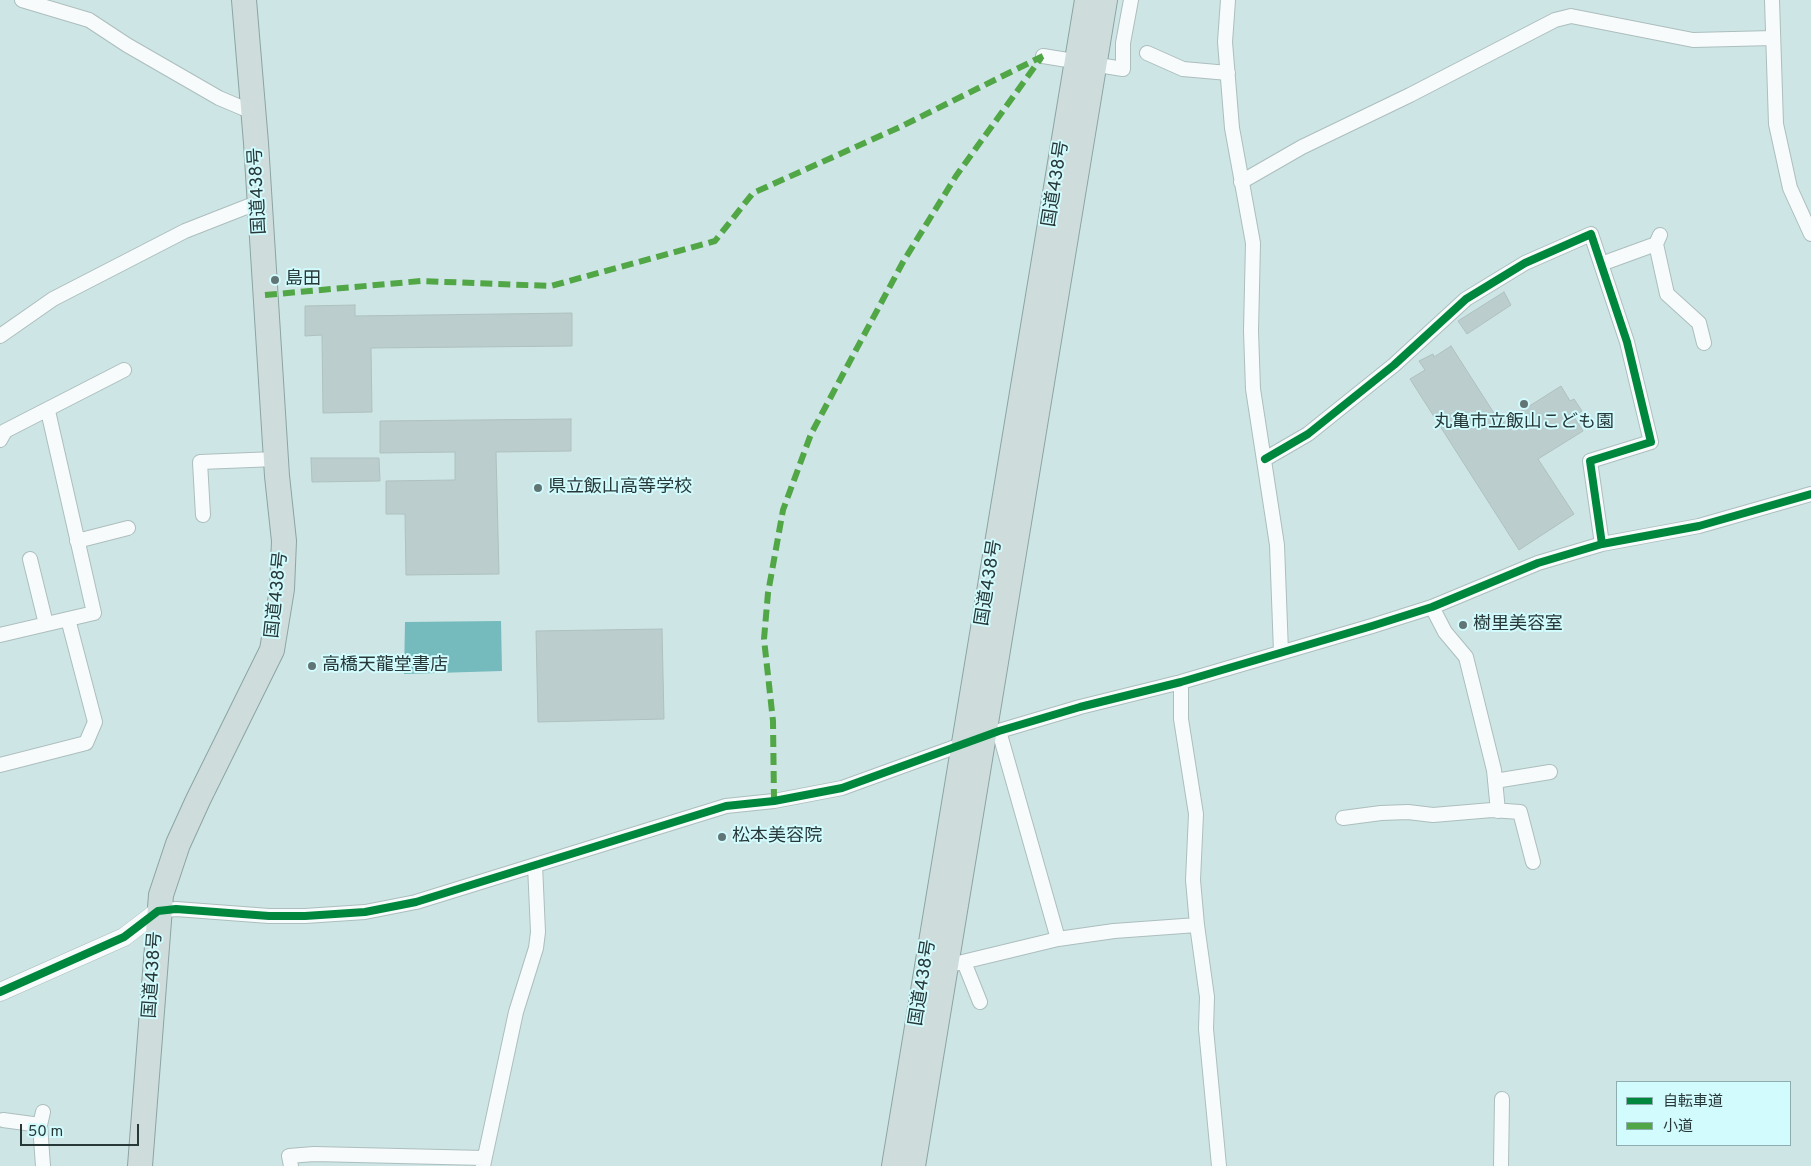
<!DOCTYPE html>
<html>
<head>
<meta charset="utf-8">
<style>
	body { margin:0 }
	#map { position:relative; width:1811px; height:1166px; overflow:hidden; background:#cee5e5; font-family:Overpass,"Noto Sans JP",sans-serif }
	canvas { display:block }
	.legend { position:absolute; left:1616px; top:1081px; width:175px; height:65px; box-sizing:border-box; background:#d1fbfd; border:1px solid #8dadaf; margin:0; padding:6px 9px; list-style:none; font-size:15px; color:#283839 }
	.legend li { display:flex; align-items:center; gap:10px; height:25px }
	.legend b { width:25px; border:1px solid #8dadaf }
	.scale { position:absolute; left:20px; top:1124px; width:119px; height:22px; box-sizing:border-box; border:2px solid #283839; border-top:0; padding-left:6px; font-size:15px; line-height:18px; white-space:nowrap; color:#283839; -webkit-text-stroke:4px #d1fbfd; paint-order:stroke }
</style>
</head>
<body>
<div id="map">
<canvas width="1811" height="1166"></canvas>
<ul class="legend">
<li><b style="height:6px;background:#00873e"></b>自転車道</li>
<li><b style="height:6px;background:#51a645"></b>小道</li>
</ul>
<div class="scale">50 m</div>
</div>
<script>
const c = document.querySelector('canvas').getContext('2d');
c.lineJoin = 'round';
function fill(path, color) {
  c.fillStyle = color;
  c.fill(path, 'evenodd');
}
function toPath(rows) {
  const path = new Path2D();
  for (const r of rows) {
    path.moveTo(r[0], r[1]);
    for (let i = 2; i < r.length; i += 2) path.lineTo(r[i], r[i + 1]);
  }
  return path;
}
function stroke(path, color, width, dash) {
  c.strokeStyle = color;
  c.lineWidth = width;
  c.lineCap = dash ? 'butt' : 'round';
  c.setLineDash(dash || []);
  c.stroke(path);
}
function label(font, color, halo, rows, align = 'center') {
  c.font = font + ' Overpass,"Noto Sans JP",sans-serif';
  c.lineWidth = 4;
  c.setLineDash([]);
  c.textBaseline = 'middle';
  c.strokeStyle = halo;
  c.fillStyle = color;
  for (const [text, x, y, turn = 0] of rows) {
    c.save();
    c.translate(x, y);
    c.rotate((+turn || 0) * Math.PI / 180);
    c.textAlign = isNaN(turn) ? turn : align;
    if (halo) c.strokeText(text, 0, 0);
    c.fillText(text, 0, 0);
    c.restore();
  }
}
const water = toPath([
	[501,621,502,671,404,674,405,622]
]);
const building = toPath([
	[1504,292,1511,305,1467,334,1458,321,1504,292],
	[355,305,355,316,572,313,572,346,371,348,372,412,323,413,322,335,305,336,305,306,355,305],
	[1451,346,1501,424,1561,386,1570,401,1574,399,1582,411,1574,417,1583,431,1538,459,1574,514,1519,550,1410,379,1425,370,1419,361,1433,354,1434,357,1451,346],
	[571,419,571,451,496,452,499,574,406,575,405,514,386,514,386,481,455,480,455,452,380,453,380,421,571,419],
	[311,458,379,458,380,481,312,482,311,458],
	[662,629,664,719,538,722,536,631,662,629]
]);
const minor = toPath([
	[22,0,89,20,127,45,219,98,245,109,254,109],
	[1228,0,1225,42,1232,128,1253,243,1251,331,1253,389,1277,545,1281,652],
	[1772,0,1776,124,1790,188,1811,234],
	[1147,53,1183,69,1228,73],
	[1043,56,1123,69,1123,43,1131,0],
	[1241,182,1302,147,1410,95,1555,20,1571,16,1693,40,1773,38],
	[1660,235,1656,244,1667,294,1699,323,1704,343],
	[1601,264,1656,244],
	[0,336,53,299,185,231,259,202],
	[0,440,5,431,124,370],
	[1265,459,1308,434,1394,365,1466,299,1525,263,1591,234,1627,342,1651,442,1590,461,1602,544],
	[203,515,200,462,276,459],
	[77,541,128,528],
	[30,559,46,624],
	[1432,607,1445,632,1466,657,1494,770,1498,811],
	[0,635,94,613,48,411],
	[1181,682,1181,719,1196,814,1193,880,1197,925,1207,997,1206,1029,1219,1166],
	[999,731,1058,939,1114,931,1197,925],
	[0,765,86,743,95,722,68,619],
	[1495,781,1550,772],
	[1343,818,1381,813,1408,812,1433,815,1492,810,1520,812,1533,862],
	[158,911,176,909,269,916,305,916,365,912,416,902,726,806,774,801,842,788,999,731,1080,707,1181,682,1372,626,1432,607,1538,563,1602,544,1699,526,1811,494],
	[964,962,980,1002],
	[946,966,1058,939],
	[3,1120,40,1125],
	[43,1166,40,1125,43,1112],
	[291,1166,289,1156,314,1154,484,1158],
	[483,1166,516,1012,536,948,538,932,535,865],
	[1501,1166,1502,1099]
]);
const tertiary = toPath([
	[0,992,124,937,158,911]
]);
const trunk = toPath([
	[140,1166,161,895,178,844,198,800,272,650,282,589,284,541,277,476,256,143,244,0],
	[894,1166,1087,0],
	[913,1166,1105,0]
]);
const quiet = toPath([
	[265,295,421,281,551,286,715,241,753,193,900,127,1043,56],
	[774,801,773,721,764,639,768,593,783,510,811,434,903,262,956,176,1041,58]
]);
const cycleway = toPath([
	[1265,459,1308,434,1394,365,1466,299,1525,263,1591,234,1627,342,1651,442,1590,461,1602,544],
	[0,992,124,937,158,911,176,909,269,916,305,916,365,912,416,902,726,806,774,801,842,788,999,731,1080,707,1181,682,1372,626,1432,607,1538,563,1602,544,1699,526,1811,494]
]);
const markers = [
	[275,280,5,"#627575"],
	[1524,404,5,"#627575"],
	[538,488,5,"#627575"],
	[1463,625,5,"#627575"],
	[312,666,5,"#627575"],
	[722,837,5,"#627575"]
];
const streetNames = [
	["国道438号",1057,184,-81],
	["国道438号",259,191,-93],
	["国道438号",990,583,-81],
	["国道438号",278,595,-84],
	["国道438号",154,975,-86],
	["国道438号",924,983,-81]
];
const poiNames = [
	["島田",285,280],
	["丸亀市立飯山こども園",1524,423,"center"],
	["県立飯山高等学校",548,488],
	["樹里美容室",1473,625],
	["高橋天龍堂書店",322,666],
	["松本美容院",732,837]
];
fill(water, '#75bbbd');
fill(building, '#bbcdcd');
stroke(building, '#aec0c0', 1);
stroke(minor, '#acbebe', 16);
stroke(tertiary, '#acbebe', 19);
stroke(trunk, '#8ba4a4', 26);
stroke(minor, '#f8fbfb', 14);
stroke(tertiary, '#f8fbfb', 18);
stroke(trunk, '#cedcdc', 24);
stroke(quiet, '#51a645', 6, [12, 6]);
stroke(cycleway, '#00873e', 8);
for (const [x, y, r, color] of markers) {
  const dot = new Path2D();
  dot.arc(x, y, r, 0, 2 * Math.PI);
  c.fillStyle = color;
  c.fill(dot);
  stroke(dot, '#d1fbfd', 2);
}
label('18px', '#283839', '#d1fbfd', streetNames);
label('18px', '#283839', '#d1fbfd', poiNames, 'left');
</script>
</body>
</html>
